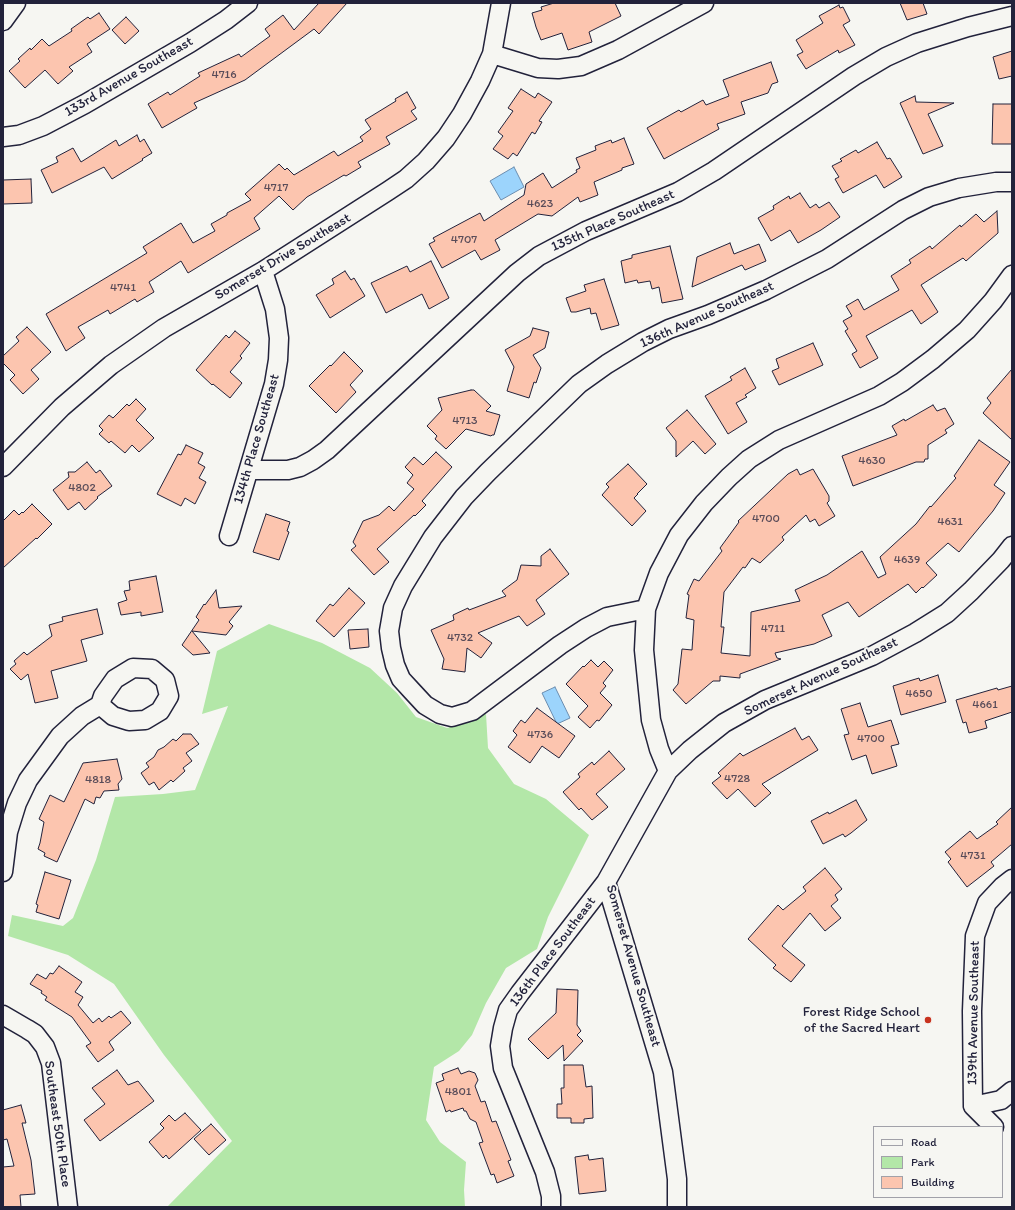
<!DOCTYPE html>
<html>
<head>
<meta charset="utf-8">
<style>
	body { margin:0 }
	#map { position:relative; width:1015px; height:1210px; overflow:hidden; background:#f6f6f2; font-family:Itim,sans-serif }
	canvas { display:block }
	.frame { position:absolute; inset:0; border:4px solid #22223b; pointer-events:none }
	.legend { position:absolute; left:873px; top:1126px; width:130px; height:72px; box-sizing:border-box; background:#f6f6f2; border:1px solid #a1a1a9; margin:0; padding:5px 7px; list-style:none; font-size:12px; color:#22223b }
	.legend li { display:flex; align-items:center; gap:8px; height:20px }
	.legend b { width:20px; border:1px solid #a1a1a9 }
</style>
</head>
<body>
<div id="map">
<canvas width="1015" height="1210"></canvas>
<div class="frame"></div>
<ul class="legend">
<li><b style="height:5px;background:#f6f6f2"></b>Road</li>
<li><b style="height:11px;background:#b3e7a8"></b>Park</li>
<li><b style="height:11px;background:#fcc5af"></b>Building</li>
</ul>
</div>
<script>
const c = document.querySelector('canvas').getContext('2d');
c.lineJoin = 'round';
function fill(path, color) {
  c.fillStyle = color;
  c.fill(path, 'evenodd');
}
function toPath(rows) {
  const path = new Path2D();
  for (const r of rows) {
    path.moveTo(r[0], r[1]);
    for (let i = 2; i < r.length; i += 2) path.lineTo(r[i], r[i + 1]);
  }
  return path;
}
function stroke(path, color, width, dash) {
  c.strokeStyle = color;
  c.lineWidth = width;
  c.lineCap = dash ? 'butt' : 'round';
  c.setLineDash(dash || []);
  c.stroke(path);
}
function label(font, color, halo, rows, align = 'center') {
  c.font = font + ' Itim,sans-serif';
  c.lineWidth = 4;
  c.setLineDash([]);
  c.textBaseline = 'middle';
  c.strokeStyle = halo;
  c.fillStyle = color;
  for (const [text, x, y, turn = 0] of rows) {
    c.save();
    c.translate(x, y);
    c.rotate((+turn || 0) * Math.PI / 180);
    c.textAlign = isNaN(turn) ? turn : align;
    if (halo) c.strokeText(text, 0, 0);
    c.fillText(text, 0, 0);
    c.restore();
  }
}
const green = toPath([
	[269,624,322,643,370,668,397,693,416,717,447,728,486,714,488,748,514,784,546,799,589,835,548,917,537,949,506,968,486,1003,472,1035,459,1051,434,1067,426,1120,440,1142,466,1162,464,1190,465,1207,167,1207,232,1141,164,1055,114,984,68,955,8,936,12,915,63,926,73,918,96,860,115,797,163,794,195,790,228,706,202,714,217,651]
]);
const water = toPath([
	[514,167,524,187,501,200,490,181,514,167],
	[555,687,570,718,557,724,542,693,555,687]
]);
const building = toPath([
	[319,3,347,3,319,34,314,29,245,80,194,103,197,108,162,128,148,104,168,92,170,95,200,76,198,73,239,54,241,57,270,36,265,29,283,15,294,30,319,3],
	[554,3,615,3,621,16,589,32,592,42,568,50,562,33,541,40,536,27,532,13,542,10,541,7,554,3],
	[900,3,923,3,927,14,907,20,900,3],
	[839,5,840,8,843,7,850,21,843,25,855,45,839,53,838,50,806,69,797,55,803,52,796,40,823,23,819,16,839,5],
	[99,13,110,29,87,44,92,52,69,67,73,71,58,84,45,70,25,88,9,71,20,61,18,59,30,48,31,50,42,39,49,46,72,31,71,29,88,17,90,19,99,13],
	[126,17,139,31,125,44,112,30,126,17],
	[1012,51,1012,76,999,79,993,57,1012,51],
	[771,62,778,82,772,84,768,93,741,102,745,114,717,124,719,129,664,159,647,128,679,110,681,112,703,100,706,105,729,96,723,80,771,62],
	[521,89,535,98,538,93,552,102,539,121,542,122,535,134,532,132,517,156,513,153,508,159,493,149,503,136,498,132,513,111,508,108,521,89],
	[407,92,416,108,411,111,417,119,386,137,390,144,358,162,361,167,346,176,344,175,307,197,293,210,279,196,254,218,260,229,188,273,181,261,149,282,154,292,137,302,135,299,110,314,108,310,78,327,85,338,66,351,46,314,147,253,143,247,181,223,193,243,215,231,211,224,227,215,227,213,251,200,245,194,279,164,285,170,287,168,294,175,334,151,338,156,363,141,360,137,371,129,365,120,396,101,395,99,407,92],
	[915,96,916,102,954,103,928,114,943,146,923,154,900,103,915,96],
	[993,104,1012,104,1012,144,992,144,993,104],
	[137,135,140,142,144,139,152,153,142,159,143,160,112,179,104,167,52,193,41,170,58,162,56,157,73,148,81,162,116,140,119,146,137,135],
	[624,138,634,164,622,168,622,170,594,182,598,195,580,202,578,197,552,216,538,214,495,240,500,250,481,260,475,250,442,268,429,244,435,241,433,238,480,213,484,221,524,195,526,184,543,173,552,188,577,172,576,170,580,168,576,158,596,150,595,146,611,140,612,143,624,138],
	[877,142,887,159,890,158,902,177,884,188,876,175,843,193,835,179,839,177,832,166,842,161,840,159,856,150,858,153,877,142],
	[31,179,32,203,3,204,3,180,31,179],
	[800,193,810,208,816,204,819,208,829,202,840,217,821,230,798,243,790,230,771,241,758,218,774,209,773,206,789,196,790,199,800,193],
	[997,211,998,233,966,261,963,258,921,285,938,312,921,324,912,310,866,336,878,358,860,368,852,354,857,351,845,331,848,329,843,321,852,316,846,306,858,299,864,310,899,290,891,276,911,263,909,260,930,246,932,249,960,225,961,227,976,214,984,222,997,211],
	[730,243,734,254,759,244,766,261,745,270,742,265,692,287,697,257,730,243],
	[670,246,683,299,662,303,659,287,652,289,650,281,638,283,637,280,625,283,621,261,632,258,632,255,670,246],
	[431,261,449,298,429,309,422,294,386,313,371,283,407,266,410,272,431,261],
	[345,271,351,280,354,278,365,296,330,318,316,295,334,284,332,279,345,271],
	[604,279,619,325,601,330,596,313,591,314,590,308,576,312,571,312,566,298,586,291,584,285,604,279],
	[27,327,51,352,31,370,39,379,23,394,10,380,15,375,3,363,3,356,19,341,16,337,27,327],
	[533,328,549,332,545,348,533,355,541,368,536,383,534,382,529,398,507,391,514,367,505,350,530,336,533,328],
	[235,331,250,343,240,356,242,358,230,372,242,383,230,398,213,384,212,385,196,370,226,335,229,338,235,331],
	[813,343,823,365,779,385,772,371,779,368,776,359,813,343],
	[344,352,363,371,350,385,356,392,336,413,309,386,330,365,331,366,344,352],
	[745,368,756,388,745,395,747,397,736,403,747,422,728,434,705,396,732,380,730,377,745,368],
	[1012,369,1012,440,983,413,991,403,987,398,1012,369],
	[471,390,474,390,491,406,486,411,500,415,494,435,492,435,491,436,466,429,446,449,435,439,437,436,427,426,442,410,438,398,471,390],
	[136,399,146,409,136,420,154,438,139,452,132,445,125,453,111,441,109,443,99,434,103,430,99,426,109,415,113,418,127,404,129,406,136,399],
	[933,405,937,411,945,408,954,424,945,430,947,433,928,445,928,459,925,459,924,462,916,462,853,486,842,456,897,435,892,426,904,419,905,421,933,405],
	[687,410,716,444,705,454,693,441,676,457,676,441,666,428,687,410],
	[979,440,1010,462,994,485,1005,493,993,511,959,552,948,543,926,563,937,575,923,588,922,587,916,593,908,584,859,617,848,602,822,615,832,636,814,644,775,653,777,658,781,659,740,674,740,678,720,676,720,681,713,681,686,704,673,690,678,684,682,649,692,650,694,620,686,618,689,595,687,594,694,579,699,581,722,551,720,548,739,522,738,521,788,474,797,469,800,475,813,469,829,496,829,501,827,503,835,516,819,526,815,519,810,522,806,515,782,537,784,540,760,563,752,558,745,568,743,567,724,592,721,627,724,627,721,653,750,656,751,612,800,601,795,590,827,575,862,551,878,578,886,574,880,557,916,524,930,506,931,507,956,478,954,476,979,440],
	[186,445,203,453,198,463,205,467,199,478,206,482,195,504,185,498,181,506,157,494,178,454,181,455,186,445],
	[436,452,452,467,422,501,426,505,415,516,414,515,377,549,389,562,374,575,351,550,356,546,353,542,363,521,379,515,389,506,394,511,414,489,407,483,413,475,405,467,414,457,423,465,436,452],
	[87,462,96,473,100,470,112,486,97,497,98,498,85,510,79,502,68,510,53,490,69,477,68,472,75,472,87,462],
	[628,464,647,484,637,494,638,494,634,498,646,511,632,526,602,495,609,487,606,484,628,464],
	[32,504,52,524,37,539,36,538,3,568,3,521,14,510,19,515,22,512,23,513,32,504],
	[266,514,290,522,287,531,289,532,279,560,253,552,266,514],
	[550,549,569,574,536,600,545,614,527,626,519,616,478,633,492,643,481,658,467,648,465,672,442,669,444,659,431,630,454,620,453,615,468,608,469,610,506,596,502,591,517,580,521,565,541,566,541,556,550,549],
	[156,576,163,612,141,616,141,612,121,615,118,603,127,600,124,591,130,590,129,581,156,576],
	[349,588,365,603,334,637,316,621,330,604,333,606,349,588],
	[216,590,219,608,242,606,229,622,233,626,226,635,192,631,210,653,193,655,182,645,199,620,196,617,204,604,205,605,216,590],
	[97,609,103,634,81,640,87,661,51,671,58,698,35,703,28,674,21,680,10,669,16,664,14,661,24,652,27,655,52,636,49,625,63,621,62,617,97,609],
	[368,629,369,647,350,649,348,630,368,629],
	[591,660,598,667,604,661,613,670,603,683,606,686,600,693,612,705,599,721,597,720,590,728,578,717,588,706,566,684,583,666,584,667,591,660],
	[938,675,946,702,901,715,893,686,919,678,920,681,938,675],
	[1012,686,1012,712,985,721,987,728,969,733,966,722,963,723,956,700,997,688,998,690,1012,686],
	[860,703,868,727,891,720,899,744,891,746,897,766,872,774,866,755,852,760,844,735,849,734,841,709,860,703],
	[537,708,575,736,559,758,542,746,530,763,508,747,517,735,513,731,521,720,525,723,537,708],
	[795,728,802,740,809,736,818,750,762,784,771,793,755,807,738,789,727,799,712,783,721,776,718,773,740,753,743,756,795,728],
	[183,734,191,734,199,744,186,753,192,761,183,768,185,771,173,782,171,780,159,790,154,782,149,785,141,773,149,767,146,763,154,757,158,750,164,747,173,739,176,741,183,734],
	[609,751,625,769,596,794,608,807,592,820,581,808,579,810,563,792,580,777,578,774,592,762,594,765,609,751],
	[117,759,122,779,118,784,119,790,104,791,100,798,96,797,94,804,85,799,57,862,44,856,45,853,38,849,40,843,44,822,39,819,50,795,64,802,83,763,117,759],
	[856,800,867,820,851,833,845,837,843,834,823,844,811,821,828,812,829,814,856,800],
	[1012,807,1012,844,991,862,994,866,967,887,948,862,951,859,945,852,970,831,977,839,998,824,996,822,1012,807],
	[825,868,842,889,835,895,838,900,831,906,841,918,825,931,810,913,782,946,805,965,791,982,773,968,776,965,748,939,778,905,783,910,806,891,803,887,825,868],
	[45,872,71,880,59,919,36,912,38,905,36,904,45,872],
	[59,966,82,982,75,992,83,997,78,1005,93,1023,99,1018,102,1022,109,1016,111,1018,121,1011,131,1023,109,1042,114,1050,98,1062,86,1046,91,1043,72,1017,45,1000,47,997,41,993,42,991,30,984,37,974,46,979,50,973,53,974,59,966],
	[557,989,578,990,577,1025,581,1031,577,1035,583,1041,564,1061,563,1045,548,1059,528,1039,556,1013,557,989],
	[564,1065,583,1065,586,1087,592,1086,593,1118,584,1119,584,1123,571,1123,571,1118,557,1118,557,1104,562,1104,561,1088,564,1088,564,1065],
	[458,1068,461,1074,469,1071,475,1073,478,1080,475,1086,481,1102,485,1101,492,1122,496,1121,511,1160,508,1161,514,1176,497,1183,494,1174,491,1175,479,1143,483,1142,476,1122,470,1119,466,1111,464,1111,463,1108,451,1112,450,1110,446,1112,436,1083,444,1080,442,1074,458,1068],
	[117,1070,128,1085,138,1081,154,1101,100,1141,84,1120,105,1104,92,1088,117,1070],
	[21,1105,26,1123,22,1123,31,1160,35,1194,20,1195,21,1207,3,1207,3,1167,14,1166,7,1139,3,1140,3,1110,21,1105],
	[185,1113,201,1130,169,1159,166,1155,163,1158,149,1142,164,1128,160,1124,169,1115,175,1121,185,1113],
	[211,1124,226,1140,209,1155,194,1139,211,1124],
	[588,1155,589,1160,603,1158,606,1191,579,1194,575,1157,588,1155]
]);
const minor = toPath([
	[3,21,16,3],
	[492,54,538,68,558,69,581,66,618,50,704,3],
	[3,137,19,135,43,126,85,104,190,43,226,20,248,3],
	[3,467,62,407,111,365,164,328,263,271,388,191,406,179,426,161,446,138,462,114,480,81,492,54,501,3],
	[249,470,288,470,300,467,313,460,327,450,517,273,539,256,586,231,678,192,714,171,854,76,886,57,917,43,968,27,1012,16],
	[229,536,274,384,278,360,279,338,275,309,263,271],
	[646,609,607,617,586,628,560,645,472,711,452,717,440,714,425,705,412,691,401,679,395,665,391,648,389,631,393,608,403,586,433,537,464,497,488,472,579,384,607,364,643,342,669,329,708,315,766,290,827,259,903,210,929,197,959,188,996,182,1012,182],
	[668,771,659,749,651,720,644,650,646,609,659,573,679,535,704,503,729,477,749,459,779,440,879,396,902,382,933,359,967,330,993,301,1012,275],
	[3,872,8,832,17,803,28,780,60,736,82,716,100,705,103,696,115,679,133,668,152,669,165,680,169,696,160,711,145,720,129,721,113,716,100,705],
	[606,882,663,1072,677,1179,677,1207],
	[3,1015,27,1029,35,1034,45,1047,51,1063,68,1207],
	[973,1106,1001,1100,1012,1091],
	[994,1127,973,1106,972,1011,975,936,987,903,1003,886,1012,879],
	[551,1207,551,1196,545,1172,503,1068,500,1046,503,1028,508,1010,520,993,606,882,668,771,690,750,724,723,765,700,872,656,915,633,947,613,971,591,1001,560,1012,546]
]);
const markers = [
	[928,1020,4,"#c8321e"]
];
const numberNames = [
	["4716",224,75],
	["4717",276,188],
	["4623",540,204],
	["4707",464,240],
	["4741",123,288],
	["4713",465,421],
	["4630",872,461],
	["4802",82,488],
	["4700",766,519],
	["4631",950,522],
	["4639",907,560],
	["4711",773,629],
	["4732",460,638],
	["4650",919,694],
	["4661",985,705],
	["4736",540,735],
	["4700",871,739],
	["4728",737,779],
	["4818",98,780],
	["4731",973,856],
	["4801",458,1092]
];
const streetNames = [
	["133rd Avenue Southeast",129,77,-30],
	["135th Place Southeast",613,221,-24],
	["Somerset Drive Southeast",283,257,-31],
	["136th Avenue Southeast",707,315,-24],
	["134th Place Southeast",257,439,-74],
	["Somerset Avenue Southeast",821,677,-25],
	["136th Place Southeast",553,952,-53],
	["Somerset Avenue Southeast",633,966,74],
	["139th Avenue Southeast",974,1013,-89],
	["Southeast 50th Place",57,1124,82]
];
const poiNames = [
	["Forest Ridge School",920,1012],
	["of the Sacred Heart",920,1028]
];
fill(green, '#b3e7a8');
fill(water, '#9cd4fc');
stroke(water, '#6b8daf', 1);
fill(building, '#fcc5af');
stroke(building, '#22223b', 1);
stroke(minor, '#22223b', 21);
stroke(minor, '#f6f6f2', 18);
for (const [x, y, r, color] of markers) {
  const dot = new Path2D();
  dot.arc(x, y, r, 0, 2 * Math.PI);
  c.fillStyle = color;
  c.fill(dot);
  stroke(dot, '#f6f6f2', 1.5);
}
label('12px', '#584b58', null, numberNames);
label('14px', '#22223b', '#f6f6f2', streetNames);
label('14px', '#22223b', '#f6f6f2', poiNames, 'right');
</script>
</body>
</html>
